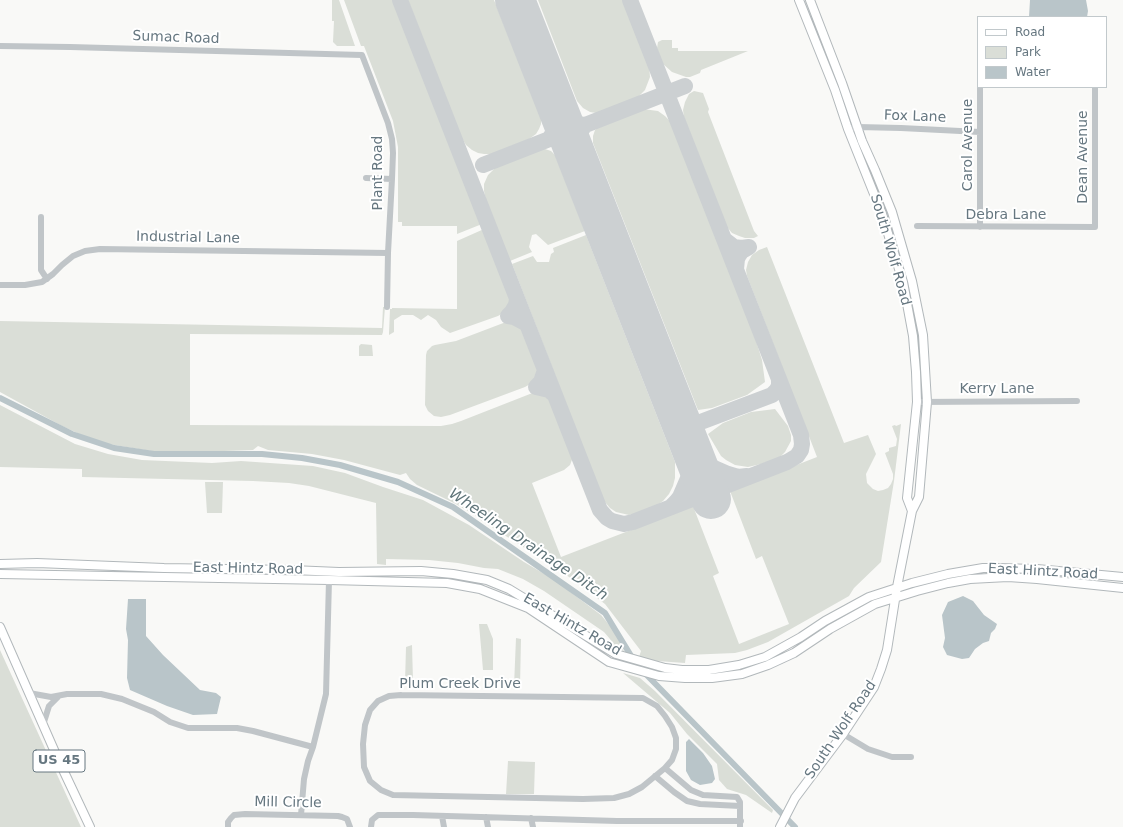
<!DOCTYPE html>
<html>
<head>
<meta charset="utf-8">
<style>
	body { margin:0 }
	#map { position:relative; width:1123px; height:827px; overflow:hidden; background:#f9f9f7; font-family:"DejaVu Sans",sans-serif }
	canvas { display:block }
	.legend { position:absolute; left:977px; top:16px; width:130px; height:72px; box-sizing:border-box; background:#fff; border:1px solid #c2c9cc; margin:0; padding:5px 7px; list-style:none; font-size:12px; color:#667780 }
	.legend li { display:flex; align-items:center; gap:8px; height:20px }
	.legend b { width:20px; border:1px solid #c2c9cc }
</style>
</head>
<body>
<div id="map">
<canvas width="1123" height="827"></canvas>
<ul class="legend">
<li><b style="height:5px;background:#fff"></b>Road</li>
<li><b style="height:11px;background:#daded7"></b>Park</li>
<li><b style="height:11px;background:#b9c5c9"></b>Water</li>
</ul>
</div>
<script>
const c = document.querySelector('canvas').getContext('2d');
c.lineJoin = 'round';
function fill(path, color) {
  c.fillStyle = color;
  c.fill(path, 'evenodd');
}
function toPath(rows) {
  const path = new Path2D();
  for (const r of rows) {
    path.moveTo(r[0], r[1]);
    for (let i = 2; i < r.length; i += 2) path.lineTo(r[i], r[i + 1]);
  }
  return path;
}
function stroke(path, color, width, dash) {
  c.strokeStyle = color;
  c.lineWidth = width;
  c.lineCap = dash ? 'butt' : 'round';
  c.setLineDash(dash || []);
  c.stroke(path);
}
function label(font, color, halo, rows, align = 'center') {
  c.font = font + ' "DejaVu Sans",sans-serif';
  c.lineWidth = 4;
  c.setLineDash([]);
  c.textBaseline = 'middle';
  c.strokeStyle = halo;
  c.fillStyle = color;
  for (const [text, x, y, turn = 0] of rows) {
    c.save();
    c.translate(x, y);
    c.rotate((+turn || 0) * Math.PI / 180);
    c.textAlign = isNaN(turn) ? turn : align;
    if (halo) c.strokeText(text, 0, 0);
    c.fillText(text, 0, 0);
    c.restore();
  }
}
const green = toPath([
	[332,0,339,0,355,46,337,46,333,42,334,21,332,21],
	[344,0,394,0,482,224,457,234,457,226,402,226,402,222,398,222,398,147,393,121,364,46,361,46],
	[408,0,494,0,541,118,541,124,539,129,536,134,529,139,491,154,484,154,478,153,472,150,466,145,461,137],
	[538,0,624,0,649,65,650,77,645,90,638,97,596,113,590,112,583,108,577,101],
	[662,40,672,40,672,48,678,48,678,51,748,51,701,70,700,73,690,77,686,77,672,72,662,63,657,48,658,42],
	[694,91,703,93,709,109,708,112,754,231,758,236,754,238,745,238,739,236,732,233,727,227,684,117,683,110,685,102,689,94],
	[643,109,658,111,665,116,671,122,753,331,762,360,765,382,747,395,712,408,698,410,593,143,593,136,595,130,600,126],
	[545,149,551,151,555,155,585,231,548,245,536,234,532,235,529,247,532,252,510,261,486,200,484,191,484,184,488,175,495,168,540,150],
	[484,229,511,300,510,307,508,310,498,316,450,333,441,327,436,320,428,315,421,320,413,315,402,315,394,320,394,332,389,335,389,333,390,309,392,309,392,308,457,309,457,241],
	[586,235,675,462,675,478,673,486,669,494,663,501,654,507,636,514,629,515,616,512,610,508,604,501,512,264,533,256,537,262,549,262,551,254,554,252,553,248],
	[767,247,844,443,868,435,876,454,866,474,867,483,873,489,878,491,883,490,888,488,891,484,893,479,893,474,885,453,889,451,889,448,896,446,897,439,892,426,895,425,896,426,901,424,894,481,881,562,854,588,849,596,768,642,747,650,735,653,686,655,685,663,657,661,639,657,641,651,605,604,561,571,482,521,475,515,454,503,417,485,410,479,406,473,400,475,344,460,312,454,268,450,258,446,253,450,196,452,151,451,108,444,84,436,62,426,0,392,0,321,382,328,383,307,385,307,383,332,382,335,190,334,190,425,441,426,452,424,461,421,535,392,542,393,547,396,551,400,573,457,570,465,564,470,532,483,561,557,693,506,719,573,713,576,739,644,789,624,762,556,756,559,730,491,817,457,747,276,746,270,748,262,752,255,759,250],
	[511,321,516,322,520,325,523,330,538,368,538,373,536,380,532,383,525,387,450,415,441,417,434,416,428,411,425,405,426,355,427,351,432,346,435,345,456,341,506,322],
	[361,344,372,345,373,356,359,356,359,346],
	[0,405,75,444,108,454,142,460,212,463,241,461,313,466,345,473,383,487,423,500,469,525,524,562,553,579,601,615,615,632,624,651,614,647,610,639,604,632,544,591,523,579,498,569,484,568,458,563,429,560,386,559,386,565,377,564,376,503,309,486,289,483,253,481,82,477,82,469,0,467],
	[775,409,788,426,791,435,791,441,785,452,779,458,761,464,748,467,735,465,726,460,721,456,708,434,723,423,751,412],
	[205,482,223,482,222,513,207,513],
	[479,624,487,624,493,639,493,670,483,670],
	[516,638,521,639,520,686,514,686],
	[412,645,413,681,405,683,406,647],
	[0,650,81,827,0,827],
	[623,673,640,678,655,691,773,810,772,813,746,795,727,789,719,780,717,764,687,734,670,713],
	[508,761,535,762,534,794,506,794]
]);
const water = toPath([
	[1030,0,1086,0,1088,11,1087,17,1029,17],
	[963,596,973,601,984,615,997,624,995,629,991,633,989,641,983,643,975,649,969,658,962,659,947,655,943,647,945,638,942,615,948,602],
	[128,599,146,599,146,636,163,655,200,690,216,693,221,697,217,714,193,715,167,706,130,690,127,678,128,640,126,629],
	[689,739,703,753,712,766,715,779,712,783,700,785,691,780,686,771,686,742]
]);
const canal = toPath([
	[0,398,72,434,114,448,154,454,262,454,302,458,340,465,398,482,453,507,605,613,636,664,795,827]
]);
const taxiway = toPath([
	[400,0,600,510,607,518,612,521,624,524,633,522,787,462,797,456,801,450,802,444,801,435,630,0],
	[558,109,567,118,574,123,585,125,580,132,576,141,577,157,569,146,560,140,550,138,554,131,558,122,558,109],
	[483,165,685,86],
	[725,240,734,247,741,248,749,247,742,251,739,255,737,259,736,269],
	[517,299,516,305,512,312,508,316,514,317,527,324],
	[545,370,541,382,536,387,549,390,555,395],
	[677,412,684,420,691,424,698,423,772,395,776,391,779,386,779,379],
	[671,507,676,502,680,497,696,460,728,474,738,477,747,476]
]);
const runway = toPath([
	[515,0,711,499]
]);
const minor = toPath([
	[0,46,70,47,362,55,388,123,392,139,393,153,392,179,388,253,387,307],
	[848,129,858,127,901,128,980,132],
	[366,178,392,179],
	[41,217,41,270,47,279],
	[917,226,1095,227,1095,87],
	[980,227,980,87],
	[0,285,25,285,42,282,53,274,62,265,73,256,85,251,100,249,388,253],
	[917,402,1077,401],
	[29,693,51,697,67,694,101,694,122,699,154,712,170,722,188,728,237,728,253,731,313,747],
	[401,695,643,698,657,706,665,716,672,727,676,738,676,749,672,760,665,768,642,787,629,794,614,798,583,799,393,795,381,790,370,781,364,767,363,744,365,725,370,710,378,701,389,696,401,695],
	[43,725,49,706,59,696],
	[843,734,868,749,892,757,911,757],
	[665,768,691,790,703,795,737,797,740,802,740,827],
	[655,776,674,792,687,801,700,804,740,806],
	[301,815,304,779,308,761,313,747,326,694,329,580],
	[442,816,444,827],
	[486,817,488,827],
	[531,818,533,827],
	[228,827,228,822,231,818,234,815,245,814,338,816,342,817,347,819,350,827],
	[371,827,372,820,378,815,413,815,617,821,741,821]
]);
const major = toPath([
	[799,0,835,90,848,129,882,214,903,282,913,336,916,372,917,402,907,498,912,511],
	[0,564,37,563,164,568,292,570,339,572,421,571,453,574,487,580,509,589,616,654,665,668,682,670,709,670,739,665,765,657,801,637,825,621,869,597,912,583,948,574,983,568,998,568,1037,569,1123,577],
	[0,574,329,580,447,583,480,589,528,608,609,662,659,676,685,678,712,678,742,674,768,665,794,653,830,629,875,604,917,591,948,583,970,579,1008,577,1037,579,1123,588],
	[0,627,58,759,90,827],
	[780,827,795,798,843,734,874,687,881,669,887,650,897,587,912,511,919,497,927,402,923,335,912,281,892,212,875,170,862,141,842,83,810,0]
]);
const shields = [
	[59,761,52]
];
const shieldNames = [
	["US 45",59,761]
];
const streetNames = [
	["Sumac Road",176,38,2],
	["Fox Lane",915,117,2],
	["Carol Avenue",968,145,-90],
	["Dean Avenue",1083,157,-90],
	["Plant Road",378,173,-90],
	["Debra Lane",1006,215],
	["Industrial Lane",188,238,1],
	["South Wolf Road",890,250,74],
	["Kerry Lane",997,389],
	["East Hintz Road",248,569,1],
	["East Hintz Road",1043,572,3],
	["East Hintz Road",572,625,30],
	["Plum Creek Drive",460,684],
	["South Wolf Road",841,730,-56],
	["Mill Circle",288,803,1]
];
const waterNames = [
	["Wheeling Drainage Ditch",528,545,34]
];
fill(green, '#daded7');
fill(water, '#b9c5c9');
stroke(canal, '#b9c5c9', 6);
stroke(taxiway, '#ccd0d2', 16);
stroke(runway, '#ccd0d2', 40);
stroke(major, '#b2b8bb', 10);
stroke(minor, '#c0c5c8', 6);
stroke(major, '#fff', 8);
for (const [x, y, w] of shields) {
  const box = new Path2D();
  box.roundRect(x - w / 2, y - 11, w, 22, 3);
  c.fillStyle = '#fff';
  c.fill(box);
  stroke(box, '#667780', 1);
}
label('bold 13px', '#667780', null, shieldNames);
label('14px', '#667780', '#fff', streetNames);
label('italic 15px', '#60757a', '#fff', waterNames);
</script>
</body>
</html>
